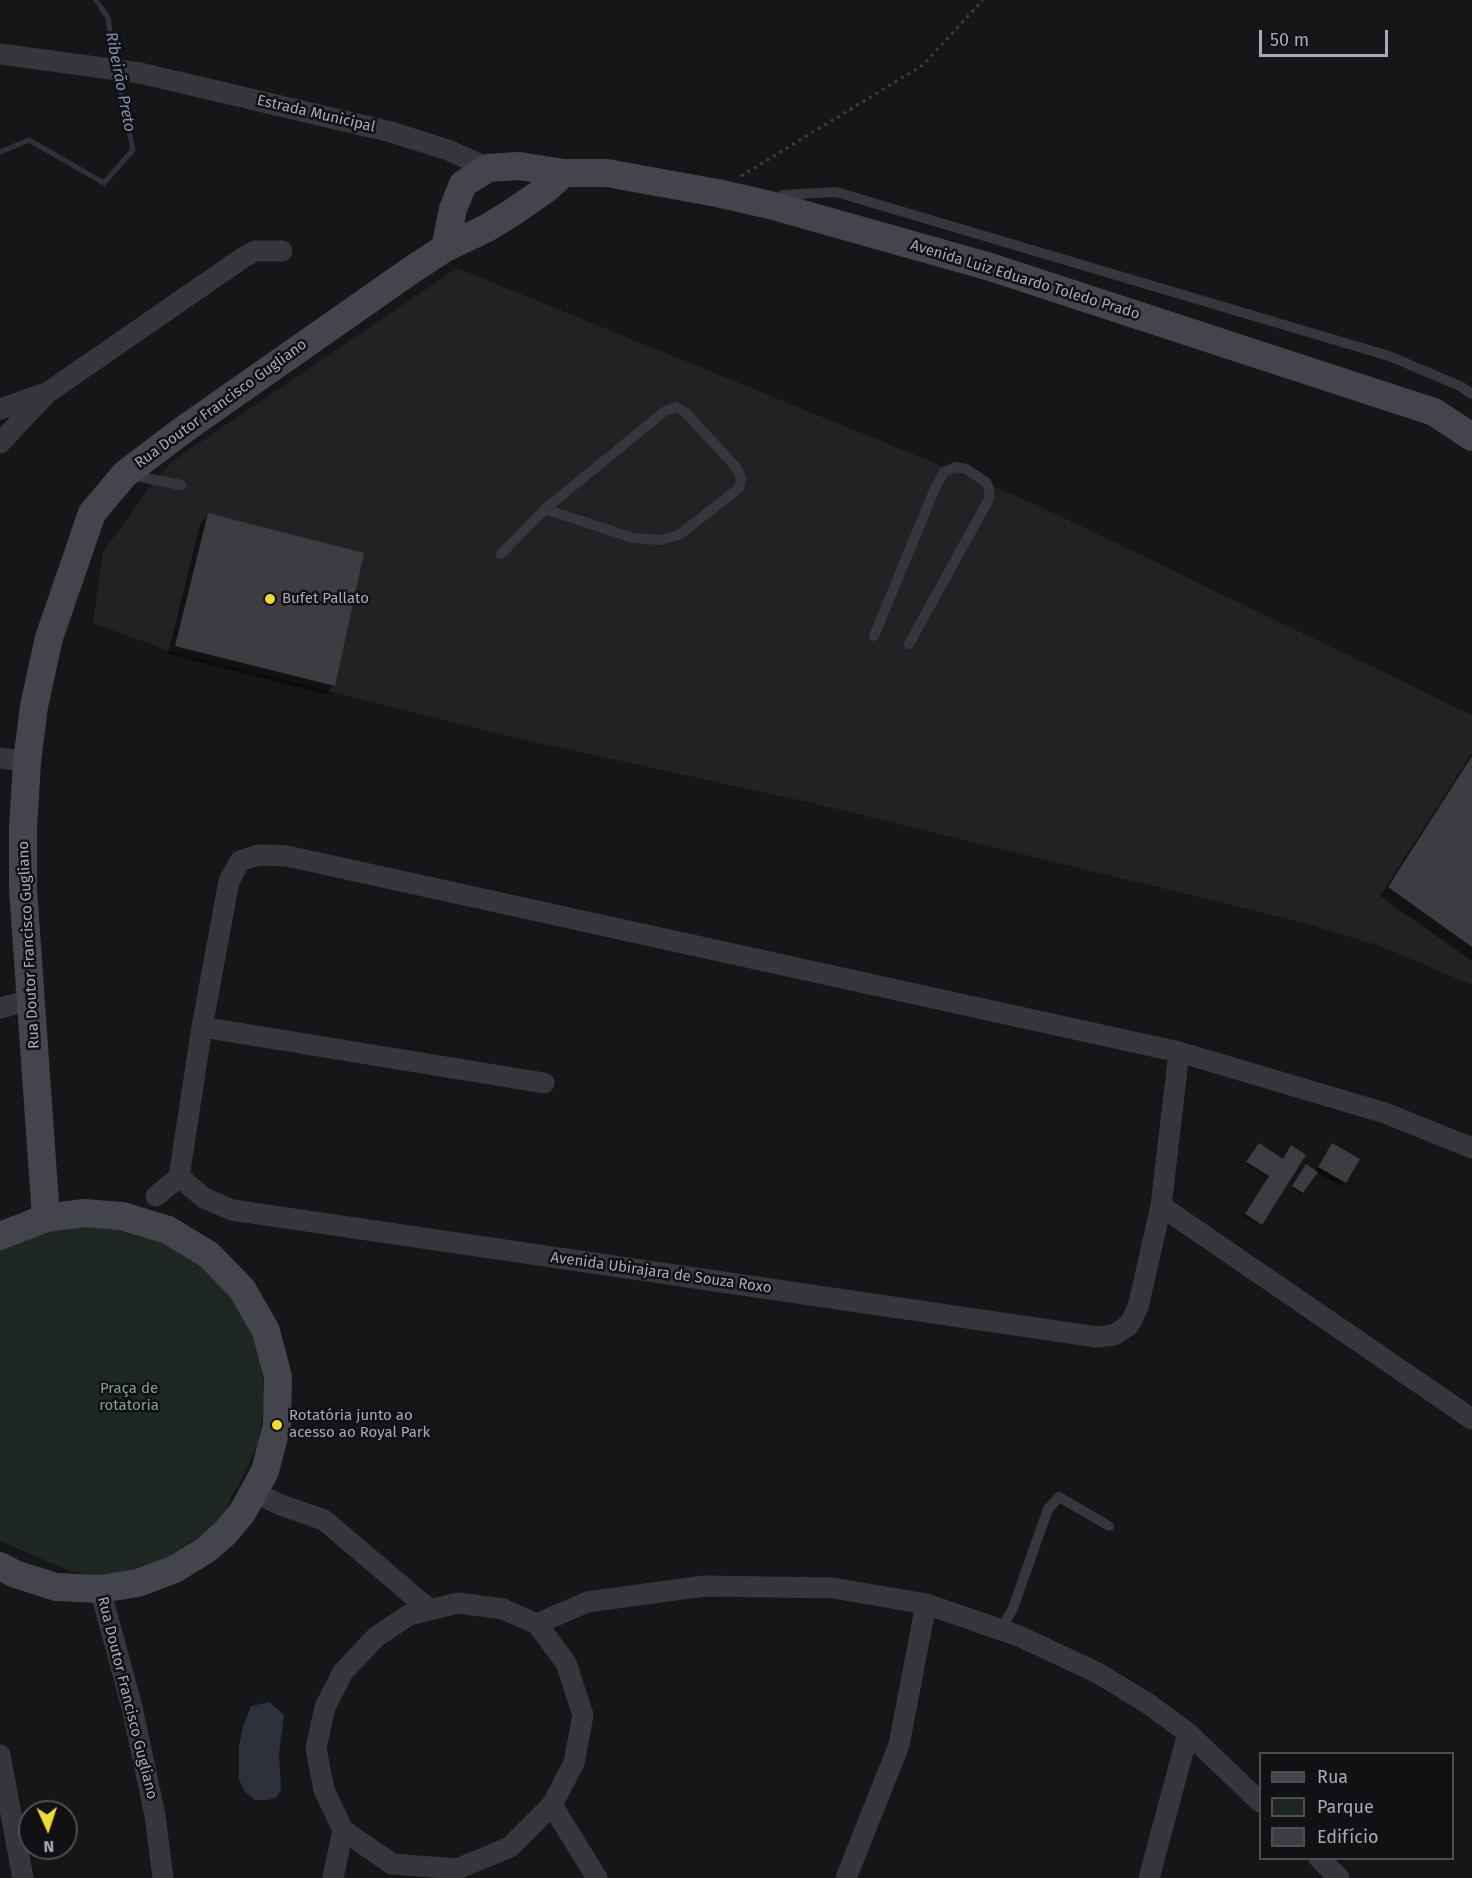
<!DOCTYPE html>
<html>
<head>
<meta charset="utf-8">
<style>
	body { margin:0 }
	#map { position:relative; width:1472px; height:1878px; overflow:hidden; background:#161517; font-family:"Fira Sans",sans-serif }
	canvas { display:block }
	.legend { position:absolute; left:1259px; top:1752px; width:195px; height:108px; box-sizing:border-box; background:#111012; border:2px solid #4d4d54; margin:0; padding:8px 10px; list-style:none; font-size:18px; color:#a7a9b7 }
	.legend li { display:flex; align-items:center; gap:12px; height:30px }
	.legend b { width:30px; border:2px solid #4d4d54 }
	.north { position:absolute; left:18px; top:1800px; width:60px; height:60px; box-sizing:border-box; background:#111012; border:2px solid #4d4d54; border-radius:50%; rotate:177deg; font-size:16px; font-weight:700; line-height:24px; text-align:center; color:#a7a9b7 }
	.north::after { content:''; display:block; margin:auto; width:21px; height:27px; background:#f0db35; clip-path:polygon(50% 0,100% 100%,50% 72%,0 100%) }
	.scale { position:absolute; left:1259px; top:30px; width:129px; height:27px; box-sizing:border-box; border:3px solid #a7a9b7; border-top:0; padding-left:8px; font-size:18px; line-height:21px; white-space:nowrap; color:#a7a9b7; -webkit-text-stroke:4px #111012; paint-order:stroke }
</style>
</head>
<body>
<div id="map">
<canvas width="1472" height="1878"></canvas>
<ul class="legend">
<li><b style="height:8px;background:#44454c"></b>Rua</li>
<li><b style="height:16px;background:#1f2722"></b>Parque</li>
<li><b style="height:16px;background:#3d3d41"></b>Edifício</li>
</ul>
<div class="north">N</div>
<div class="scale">50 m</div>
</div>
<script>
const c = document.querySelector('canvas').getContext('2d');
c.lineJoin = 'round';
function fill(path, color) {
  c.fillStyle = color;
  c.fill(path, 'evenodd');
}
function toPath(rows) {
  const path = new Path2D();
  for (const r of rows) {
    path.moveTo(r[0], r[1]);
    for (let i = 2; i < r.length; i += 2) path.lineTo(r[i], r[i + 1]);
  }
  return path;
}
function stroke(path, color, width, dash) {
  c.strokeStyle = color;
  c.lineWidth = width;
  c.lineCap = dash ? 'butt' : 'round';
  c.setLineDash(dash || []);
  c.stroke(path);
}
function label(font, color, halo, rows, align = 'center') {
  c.font = font + ' "Fira Sans",sans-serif';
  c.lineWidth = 5;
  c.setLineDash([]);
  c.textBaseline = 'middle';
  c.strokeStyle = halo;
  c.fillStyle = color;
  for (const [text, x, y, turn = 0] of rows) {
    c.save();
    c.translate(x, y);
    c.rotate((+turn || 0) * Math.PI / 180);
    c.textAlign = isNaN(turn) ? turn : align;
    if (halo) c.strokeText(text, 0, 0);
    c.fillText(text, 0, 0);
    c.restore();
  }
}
const built = toPath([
	[457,268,1033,503,1472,715,1472,985,1380,946,1301,922,812,803,521,739,172,652,93,623,103,552,154,481,174,460]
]);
const green = toPath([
	[96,1223,141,1230,217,1276,244,1313,260,1355,265,1400,258,1444,239,1485,232,1494,223,1520,148,1570,110,1578,70,1571,0,1541,0,1250,9,1244,51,1228]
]);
const water = toPath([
	[269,1702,284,1715,279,1753,281,1789,277,1797,268,1800,255,1800,244,1791,239,1779,239,1746,243,1727,251,1706]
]);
const shadow = toPath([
	[208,515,334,685,326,694,168,654,200,524],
	[1472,753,1472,961,1380,896],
	[1332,1145,1358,1160,1345,1182,1341,1186,1316,1172,1301,1194,1292,1188,1305,1168,1314,1172],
	[1257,1147,1283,1160,1304,1155,1259,1225,1244,1216,1269,1178,1246,1164]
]);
const stream = toPath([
	[96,0,108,18,115,63],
	[0,152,29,140,104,183,133,150,117,75]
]);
const building = toPath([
	[208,513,364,553,335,686,175,646],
	[1472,756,1472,947,1388,887],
	[1259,1143,1283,1159,1291,1145,1306,1155,1262,1225,1245,1214,1269,1176,1246,1162],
	[1332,1143,1360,1159,1346,1183,1318,1167],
	[1306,1164,1318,1172,1303,1193,1292,1186]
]);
const path = toPath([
	[741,176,923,65,983,0]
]);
const lane = toPath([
	[777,200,782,195,836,192,1389,356,1460,386,1472,394],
	[131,475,181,485],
	[501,554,545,509,665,411,676,407,685,412,736,467,741,477,739,488,679,535,660,540,633,538,545,509],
	[874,636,936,486,944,472,955,467,966,469,986,482,989,489,989,499,909,644],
	[1001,1630,1013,1608,1048,1509,1059,1497,1109,1526]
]);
const street = toPath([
	[0,54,140,73,391,132,448,150,488,168],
	[0,409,43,394],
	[0,443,47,393,244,257,255,251,282,251],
	[0,758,27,762],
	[0,1008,31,1000],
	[202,1027,544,1083],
	[179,1177,204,1198,232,1210,1097,1337,1114,1335,1129,1325,1138,1307,1161,1206,1179,1052],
	[156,1196,179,1177,202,1027,229,881,240,861,259,855,287,856,1179,1052,1385,1113,1472,1148],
	[1161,1206,1472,1419],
	[254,1492,281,1505,324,1520,430,1610],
	[100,1589,132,1707,155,1815,163,1878],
	[458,1603,503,1609,537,1624,566,1663,583,1715,574,1763,552,1805,510,1847,457,1869,392,1864,343,1830,324,1790,316,1748,325,1707,343,1672,376,1637,409,1615,458,1603],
	[537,1624,587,1602,704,1586,833,1588,926,1604,1019,1636,1098,1673,1147,1703,1188,1733,1260,1802],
	[0,1755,23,1878],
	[552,1805,597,1878],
	[1319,1858,1339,1878],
	[333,1878,343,1830],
	[846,1878,899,1745,926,1604],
	[1149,1878,1188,1733]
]);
const secondary = toPath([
	[445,248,453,209,463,184,488,168,519,166,564,173,607,173,717,193,770,205,987,266,1434,412,1472,437],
	[46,1218,23,889,23,828,27,762,34,706,49,638,92,513,125,474,183,430,410,271,445,248,487,228,513,212,546,189,564,173],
	[0,1236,46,1218,84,1213,122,1216,168,1230,209,1255,242,1289,266,1331,278,1377,277,1425,265,1471,242,1513,226,1532,207,1549,175,1569,138,1583,100,1589,56,1587,15,1574,0,1566]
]);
const markers = [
	[270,599,6,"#f0db35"],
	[277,1425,6,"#f0db35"]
];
const streetNames = [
	["Estrada Municipal",316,114,13],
	["Avenida Luiz Eduardo Toledo Prado",1025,280,17],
	["Rua Doutor Francisco Gugliano",221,404,-36],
	["Rua Doutor Francisco Gugliano",29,945,-93],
	["Avenida Ubirajara de Souza Roxo",661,1273,8],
	["Rua Doutor Francisco Gugliano",127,1698,76]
];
const poiNames = [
	["Bufet Pallato",282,599],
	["Rotatória junto ao",289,1416],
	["acesso ao Royal Park",289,1433]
];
const parkNames = [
	["Praça de",129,1389],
	["rotatoria",129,1406]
];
const waterNames = [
	["Ribeirão Preto",120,82,79]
];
fill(built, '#222124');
fill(green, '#1f2722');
fill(water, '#2c313b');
fill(shadow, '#0007');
stroke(stream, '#2c313b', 5);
fill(building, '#3d3d41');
stroke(path, '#3c3d43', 3, [3, 4.5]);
stroke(lane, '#37363c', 10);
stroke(street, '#37363c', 21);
stroke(secondary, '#44454c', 28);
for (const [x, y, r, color] of markers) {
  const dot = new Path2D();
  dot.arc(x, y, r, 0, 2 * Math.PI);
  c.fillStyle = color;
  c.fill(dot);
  stroke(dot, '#111012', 2);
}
label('15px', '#a7a9b7', '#111012', streetNames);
label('15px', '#a7a9b7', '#111012', poiNames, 'left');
label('15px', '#7fa289', '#111012', parkNames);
label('italic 16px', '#7f8fb2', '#111012', waterNames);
</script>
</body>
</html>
